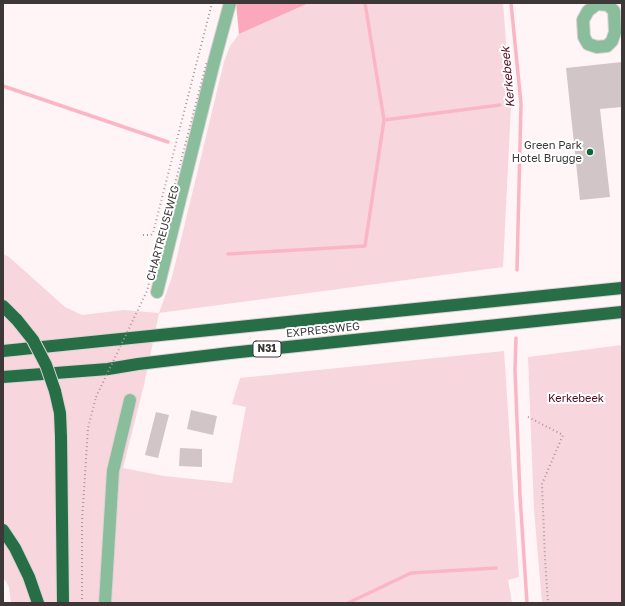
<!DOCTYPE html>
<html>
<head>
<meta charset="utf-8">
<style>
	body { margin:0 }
	#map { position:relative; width:625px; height:606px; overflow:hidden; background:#fff4f6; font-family:"Golos Text",sans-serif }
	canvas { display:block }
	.frame { position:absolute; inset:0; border:4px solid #3d3738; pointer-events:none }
</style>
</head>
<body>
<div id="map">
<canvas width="625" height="606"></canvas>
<div class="frame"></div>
</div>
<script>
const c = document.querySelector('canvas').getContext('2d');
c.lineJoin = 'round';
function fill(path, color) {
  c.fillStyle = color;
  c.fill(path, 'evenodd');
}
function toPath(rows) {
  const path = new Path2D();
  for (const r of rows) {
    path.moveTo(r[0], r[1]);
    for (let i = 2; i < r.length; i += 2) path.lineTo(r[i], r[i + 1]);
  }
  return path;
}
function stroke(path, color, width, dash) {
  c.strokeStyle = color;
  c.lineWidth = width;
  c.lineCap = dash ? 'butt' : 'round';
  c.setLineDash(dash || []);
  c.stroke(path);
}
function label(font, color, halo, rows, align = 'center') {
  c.font = font + ' "Golos Text",sans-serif';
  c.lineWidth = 4;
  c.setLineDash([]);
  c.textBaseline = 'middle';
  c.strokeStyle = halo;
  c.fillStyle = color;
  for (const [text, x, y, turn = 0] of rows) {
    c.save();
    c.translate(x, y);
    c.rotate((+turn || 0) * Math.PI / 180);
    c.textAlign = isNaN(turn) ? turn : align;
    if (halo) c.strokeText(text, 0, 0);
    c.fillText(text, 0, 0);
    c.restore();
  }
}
const green = toPath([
	[309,3,503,3,511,105,503,267,159,313,144,385,123,468,164,476,232,483,246,407,232,404,240,378,504,351,519,577,508,580,512,603,11,603,9,587,3,577,3,254,9,257,65,307,82,315,124,310,159,313,172,277,224,62,230,46,239,34],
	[622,345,622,603,542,603,534,510,528,357]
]);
const forest = toPath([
	[236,3,309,3,239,34]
]);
const stream = toPath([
	[511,3,521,104,517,270],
	[3,86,168,142],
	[384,120,500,105],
	[228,254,365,246,384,120,365,3],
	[516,338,515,370,520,496,527,603],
	[348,603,411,573,496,568]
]);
const building = toPath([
	[622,62,622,107,600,109,610,197,580,200,566,68],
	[191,410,217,416,213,435,187,429],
	[156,412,169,415,158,458,145,455],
	[180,448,202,449,202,467,179,466]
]);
const path = toPath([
	[143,235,151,235,153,233,212,3],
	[528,417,563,435,542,484,545,558,548,603],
	[82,603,82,521,88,428,96,397]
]);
const minor = toPath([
	[597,4,608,5,614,11,615,32,612,41,607,46,597,47,588,44,584,37,583,20,588,11,597,4],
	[157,292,214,62,230,3],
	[105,603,113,471,130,400]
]);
const highway = toPath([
	[3,306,17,320],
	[3,351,622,288],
	[3,377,108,369,138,364,230,353,622,312],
	[55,391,60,413,61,437,63,603],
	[3,530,15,548,29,577,38,603]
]);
const pathBridge = toPath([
	[96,397,147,291,207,61]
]);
const highwayBridge = toPath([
	[17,320,33,340,46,365,55,391]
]);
const markers = [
	[590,152,4,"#0a673a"]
];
const shields = [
	[267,349,28]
];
const shieldNames = [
	["N31",267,349]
];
const poiNames = [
	["Green Park",582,146],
	["Hotel Brugge",582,159]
];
const streetNames = [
	["CHARTREUSEWEG",163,233,-75],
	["EXPRESSWEG",323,330,-6]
];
const parkNames = [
	["Kerkebeek",576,399]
];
const waterNames = [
	["Kerkebeek",508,77,-95]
];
fill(green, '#f8d6dd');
fill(forest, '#fca8bc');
stroke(stream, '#fbb6c6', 3.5);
fill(building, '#d2c5c8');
stroke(minor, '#dcd2d4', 14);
stroke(highway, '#dcd2d4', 14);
stroke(path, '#a39a9b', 2, [1, 3]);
stroke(minor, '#8abd9b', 12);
stroke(highway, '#276e46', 12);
stroke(highwayBridge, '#dcd2d4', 14, []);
stroke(pathBridge, '#a39a9b', 2, [1, 3]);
stroke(highwayBridge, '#276e46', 12);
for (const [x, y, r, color] of markers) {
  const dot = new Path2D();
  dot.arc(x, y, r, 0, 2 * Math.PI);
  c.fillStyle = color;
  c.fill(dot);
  stroke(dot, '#fff', 1.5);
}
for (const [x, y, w] of shields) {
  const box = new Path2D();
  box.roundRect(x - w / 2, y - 8, w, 16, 3);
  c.fillStyle = '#fff';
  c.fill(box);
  stroke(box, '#3d3738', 1);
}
label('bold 10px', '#3d3738', null, shieldNames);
label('11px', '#3d3738', '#fff', poiNames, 'right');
label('11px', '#3d3738', '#fff', streetNames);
label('11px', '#520825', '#fff', parkNames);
label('italic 12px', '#550d28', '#fff', waterNames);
</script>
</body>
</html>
